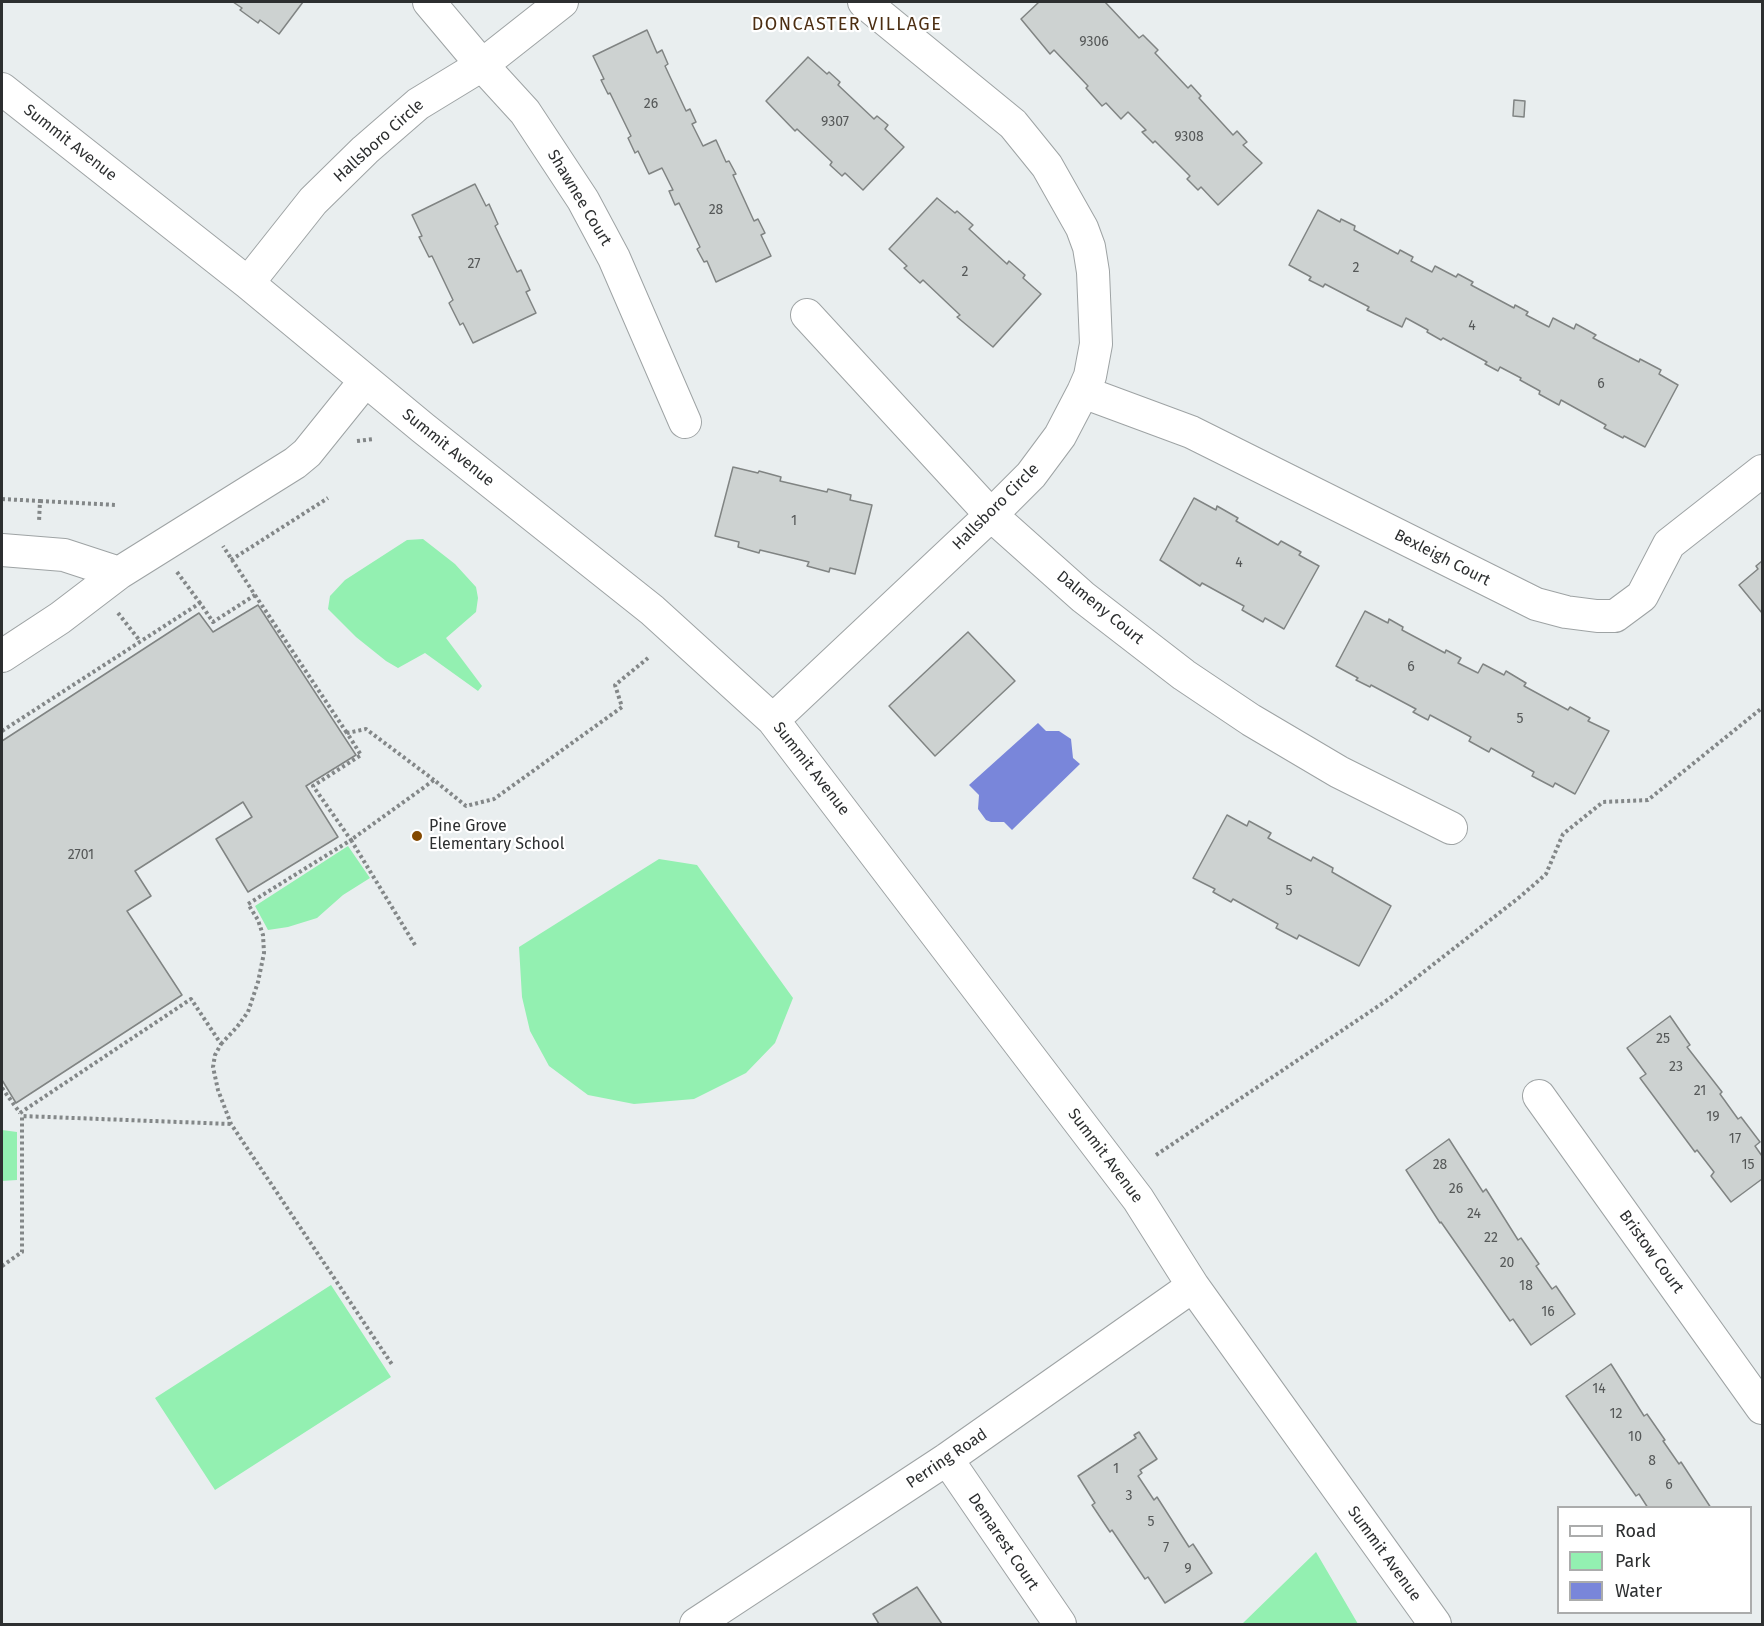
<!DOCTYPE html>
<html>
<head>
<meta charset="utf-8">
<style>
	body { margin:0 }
	#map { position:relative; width:1764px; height:1626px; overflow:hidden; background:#e9eeef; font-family:"Fira Sans",sans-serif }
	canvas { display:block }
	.frame { position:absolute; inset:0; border:3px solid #2d2f30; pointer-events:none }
	.legend { position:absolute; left:1557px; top:1506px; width:195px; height:108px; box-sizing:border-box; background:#fff; border:2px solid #abacac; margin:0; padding:8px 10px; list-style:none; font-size:18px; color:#2d2f30 }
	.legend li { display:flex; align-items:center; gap:12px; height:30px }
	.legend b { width:30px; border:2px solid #abacac }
</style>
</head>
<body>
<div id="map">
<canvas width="1764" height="1626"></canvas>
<div class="frame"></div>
<ul class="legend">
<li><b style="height:8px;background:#fff"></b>Road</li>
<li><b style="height:16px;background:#93f0b1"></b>Park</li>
<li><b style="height:16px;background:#7986da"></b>Water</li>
</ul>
</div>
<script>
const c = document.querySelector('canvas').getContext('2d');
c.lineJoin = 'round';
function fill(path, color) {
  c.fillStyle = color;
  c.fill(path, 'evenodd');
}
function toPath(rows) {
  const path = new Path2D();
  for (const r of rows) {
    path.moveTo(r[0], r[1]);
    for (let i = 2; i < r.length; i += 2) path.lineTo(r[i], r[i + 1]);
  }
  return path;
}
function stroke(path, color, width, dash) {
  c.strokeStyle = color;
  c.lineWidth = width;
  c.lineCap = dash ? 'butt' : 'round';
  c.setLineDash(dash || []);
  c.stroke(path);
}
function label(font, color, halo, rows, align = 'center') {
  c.font = font + ' "Fira Sans",sans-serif';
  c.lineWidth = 4.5;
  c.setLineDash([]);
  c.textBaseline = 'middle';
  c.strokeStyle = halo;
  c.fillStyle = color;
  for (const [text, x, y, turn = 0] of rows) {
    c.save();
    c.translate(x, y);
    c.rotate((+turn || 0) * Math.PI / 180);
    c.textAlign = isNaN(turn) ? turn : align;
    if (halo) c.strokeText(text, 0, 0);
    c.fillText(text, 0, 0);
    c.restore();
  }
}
const green = toPath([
	[423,539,455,564,476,587,478,598,476,612,446,638,482,686,478,691,425,653,398,668,386,661,356,637,328,609,330,596,345,580,407,540],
	[348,846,370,878,343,895,317,918,288,927,268,930,255,906],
	[659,859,697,865,793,998,775,1043,746,1073,694,1099,634,1104,588,1095,549,1066,530,1031,522,997,519,947],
	[2,1130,17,1132,17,1180,2,1181],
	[331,1285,391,1377,215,1490,155,1398],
	[1316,1552,1358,1624,1242,1624]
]);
const water = toPath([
	[1038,723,1046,731,1059,731,1071,739,1073,758,1080,764,1012,830,1004,822,991,822,986,820,978,809,979,795,969,785]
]);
const building = toPath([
	[233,2,303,2,279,34,260,20,258,23,240,10,242,8,233,2],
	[1039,2,1105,2,1139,38,1143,35,1158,50,1155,53,1188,88,1191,85,1201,96,1199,98,1233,135,1237,131,1247,142,1243,145,1262,163,1218,205,1201,187,1198,190,1187,179,1190,176,1155,141,1153,143,1142,132,1146,130,1128,112,1121,119,1106,103,1102,106,1086,88,1088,86,1054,50,1050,54,1021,19,1039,2],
	[647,30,657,53,662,50,668,64,665,66,686,111,690,109,696,122,692,124,703,146,716,140,726,162,729,161,736,174,733,175,754,221,758,219,765,233,761,235,771,256,716,282,707,261,704,262,697,249,700,247,679,203,675,205,669,191,673,190,662,168,649,174,638,151,635,153,628,138,631,136,610,93,608,94,601,80,604,79,593,56,647,30],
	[808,57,827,74,829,72,840,82,838,85,874,119,877,116,888,125,885,129,904,147,863,190,845,173,842,176,830,165,832,162,797,129,795,131,766,101,808,57],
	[1514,100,1525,101,1524,117,1513,116,1514,100],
	[475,184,486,206,489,204,498,224,495,226,517,272,521,270,530,290,526,292,536,313,473,343,463,323,460,325,449,303,453,300,432,256,429,257,419,237,422,236,412,215,475,184],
	[937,198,955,213,957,211,973,225,969,229,1007,264,1009,261,1025,275,1023,278,1041,294,993,347,957,317,960,315,923,280,920,283,904,268,907,266,889,249,937,198],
	[1318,210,1340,222,1341,219,1355,226,1354,230,1398,254,1400,250,1413,257,1411,261,1432,272,1435,266,1456,277,1458,274,1473,282,1471,285,1514,308,1515,305,1528,312,1526,315,1549,327,1553,318,1574,329,1576,324,1596,335,1593,338,1639,362,1640,359,1661,370,1659,374,1678,385,1645,447,1624,436,1623,438,1604,428,1606,425,1561,400,1559,405,1539,394,1540,391,1520,380,1521,378,1500,367,1498,371,1485,364,1487,362,1443,338,1441,340,1427,332,1428,330,1406,318,1402,327,1367,310,1369,307,1325,284,1323,287,1309,280,1311,277,1289,265,1318,210],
	[733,467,758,473,759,471,781,477,780,481,827,492,828,489,851,495,850,500,872,505,855,574,830,568,829,572,807,566,809,562,760,550,759,553,738,547,739,542,715,536,733,467],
	[1194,498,1216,510,1217,506,1238,518,1236,521,1278,545,1281,541,1301,552,1299,555,1319,566,1284,629,1265,618,1263,622,1242,610,1244,606,1202,583,1200,586,1160,560,1194,498],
	[1762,561,1762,613,1739,585,1758,569,1756,566,1762,561],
	[258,605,356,755,306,786,338,837,248,892,216,839,252,817,243,802,135,871,151,896,127,911,182,995,16,1103,2,1080,2,741,199,613,213,632,258,605],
	[1365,611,1388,623,1389,619,1403,627,1402,630,1445,653,1446,650,1461,658,1458,663,1478,673,1483,664,1504,675,1506,671,1526,683,1524,686,1568,710,1570,707,1590,718,1588,721,1609,731,1575,794,1555,783,1553,787,1532,776,1534,772,1491,748,1489,752,1469,741,1471,737,1430,715,1428,720,1413,712,1416,709,1371,685,1370,687,1356,680,1358,678,1336,666,1365,611],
	[968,632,1015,681,935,756,889,706,968,632],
	[1227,815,1247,826,1249,821,1271,833,1268,838,1311,861,1313,857,1333,868,1332,872,1391,906,1359,966,1299,935,1297,939,1276,928,1278,924,1233,899,1231,902,1213,892,1215,889,1193,878,1227,815],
	[1670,1016,1690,1045,1687,1047,1722,1092,1720,1094,1738,1119,1741,1117,1760,1142,1755,1146,1762,1156,1762,1179,1731,1202,1711,1176,1714,1172,1697,1150,1695,1152,1640,1078,1646,1074,1627,1048,1670,1016],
	[1449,1139,1483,1192,1486,1189,1518,1240,1521,1238,1539,1264,1536,1266,1552,1289,1556,1286,1575,1314,1531,1345,1513,1319,1510,1321,1441,1222,1440,1223,1406,1170,1449,1139],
	[1611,1364,1644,1416,1647,1414,1665,1440,1663,1441,1679,1464,1681,1462,1711,1508,1648,1508,1639,1494,1636,1496,1566,1396,1611,1364],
	[1139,1432,1157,1459,1140,1470,1142,1473,1138,1476,1154,1500,1157,1497,1189,1547,1193,1544,1212,1573,1165,1603,1148,1577,1145,1579,1112,1530,1110,1532,1092,1505,1095,1503,1078,1476,1136,1438,1134,1435,1139,1432],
	[917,1587,942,1624,879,1624,873,1614,917,1587]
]);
const path = toPath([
	[357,441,374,439],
	[2,499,40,501,39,522],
	[40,501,117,505],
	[231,560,328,498],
	[177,572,200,603],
	[255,595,347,733],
	[118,613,140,641],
	[2,731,200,603,213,622,255,595,223,546],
	[415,945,351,840,434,780,466,806,494,799,622,707,615,685,648,658],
	[221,1044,237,1027,248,1012,258,982,264,953,263,935,258,920,248,904,351,840,313,786,361,755,347,733,366,729,434,780],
	[2,1088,20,1113],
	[20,1113,191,999,221,1044,215,1055,213,1067,218,1090,231,1124,393,1366],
	[1156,1155,1389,999,1521,896,1546,874,1563,834,1603,802,1648,800,1762,708],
	[2,1266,22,1252,22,1116,231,1124]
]);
const minor = toPath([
	[429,2,482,65,525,112,583,200,614,258,685,422],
	[2,89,248,283,423,428,652,610,773,720,1138,1199,1193,1286,1435,1624],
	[248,283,313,201,365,150,418,104,482,65,562,2],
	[807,315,991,515,1083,597,1184,675,1251,720,1339,772,1451,828],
	[1083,392,1191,432,1536,604,1566,612,1597,616,1615,616,1642,596,1669,544,1762,471],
	[2,550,64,555,119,573],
	[2,656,60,618,119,573,295,463,307,453,365,381],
	[773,720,991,515,1031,475,1060,436,1083,392,1090,376,1096,344,1093,272,1089,247,1082,228,1047,166,1013,124,864,2],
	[1539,1096,1762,1408],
	[947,1459,1060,1624],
	[696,1624,947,1459,1193,1286]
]);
const markers = [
	[417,836,6,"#834800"]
];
const numberNames = [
	["9306",1094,42],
	["26",651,104],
	["9307",835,122],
	["9308",1189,137],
	["28",716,210],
	["27",474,264],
	["2",1356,268],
	["2",965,272],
	["4",1472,326],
	["6",1601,384],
	["1",794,521],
	["4",1239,563],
	["6",1411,667],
	["5",1520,719],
	["2701",81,855],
	["5",1289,891],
	["25",1663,1039],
	["23",1676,1067],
	["21",1700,1091],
	["19",1713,1117],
	["17",1735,1139],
	["28",1440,1165],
	["15",1748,1165],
	["26",1456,1189],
	["24",1474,1214],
	["22",1491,1238],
	["20",1507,1263],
	["18",1526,1286],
	["16",1548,1312],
	["14",1599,1389],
	["12",1616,1414],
	["10",1635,1437],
	["8",1652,1461],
	["1",1116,1469],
	["6",1669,1485],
	["3",1129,1496],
	["5",1151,1522],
	["7",1166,1548],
	["9",1188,1569]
];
const streetNames = [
	["Hallsboro Circle",379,141,-42],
	["Summit Avenue",70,143,38],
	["Shawnee Court",579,198,59],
	["Summit Avenue",448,448,39],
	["Hallsboro Circle",996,507,-45],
	["Bexleigh Court",1442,558,27],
	["Dalmeny Court",1100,608,39],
	["Summit Avenue",811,769,52],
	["Summit Avenue",1105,1156,53],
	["Bristow Court",1651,1252,54],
	["Perring Road",947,1459,-34],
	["Demarest Court",1003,1542,56],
	["Summit Avenue",1384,1554,54]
];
const poiNames = [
	["Pine Grove",429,827],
	["Elementary School",429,845]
];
const neighbourhoodNames = [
	["DONCASTER VILLAGE",847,25]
];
fill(green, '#93f0b1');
fill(water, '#7986da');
fill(building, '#cdd2d1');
stroke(building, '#808483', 1.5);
stroke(minor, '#9ea3a4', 34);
stroke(path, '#838788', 4, [3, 3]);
stroke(minor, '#fff', 32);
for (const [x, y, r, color] of markers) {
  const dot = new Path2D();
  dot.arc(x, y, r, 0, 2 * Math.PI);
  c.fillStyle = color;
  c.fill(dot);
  stroke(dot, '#fff', 2);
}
label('14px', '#555858', null, numberNames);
label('16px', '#2d2f30', '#fff', streetNames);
label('16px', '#2d2f30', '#fff', poiNames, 'left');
c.letterSpacing = '1.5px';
label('18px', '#4c2e12', '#fff', neighbourhoodNames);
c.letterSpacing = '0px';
</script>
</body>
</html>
